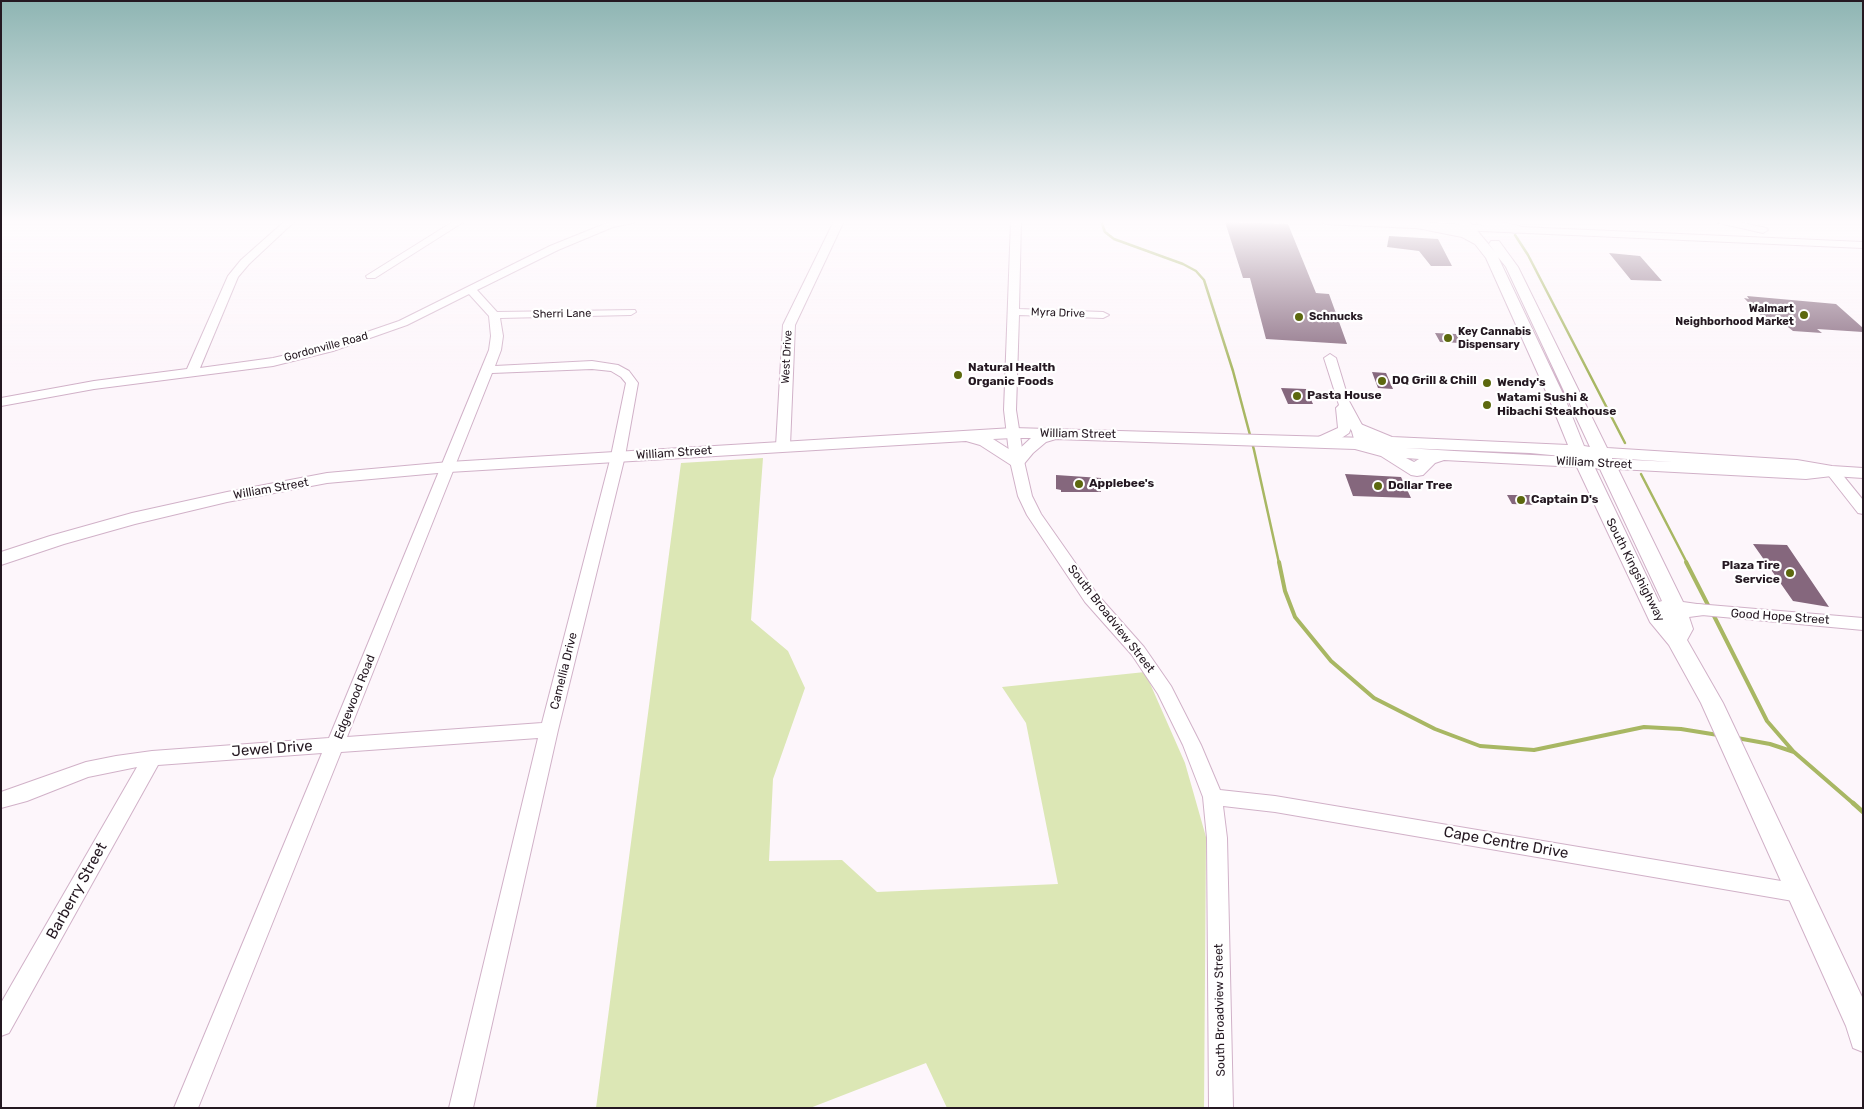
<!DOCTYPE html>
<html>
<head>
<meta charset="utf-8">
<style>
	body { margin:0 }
	#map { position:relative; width:1864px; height:1109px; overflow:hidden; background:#fdf6fb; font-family:Rubik,sans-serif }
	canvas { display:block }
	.frame { position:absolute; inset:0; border:2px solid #241821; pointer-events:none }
</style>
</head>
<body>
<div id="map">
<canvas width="1864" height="1109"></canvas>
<div class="frame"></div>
</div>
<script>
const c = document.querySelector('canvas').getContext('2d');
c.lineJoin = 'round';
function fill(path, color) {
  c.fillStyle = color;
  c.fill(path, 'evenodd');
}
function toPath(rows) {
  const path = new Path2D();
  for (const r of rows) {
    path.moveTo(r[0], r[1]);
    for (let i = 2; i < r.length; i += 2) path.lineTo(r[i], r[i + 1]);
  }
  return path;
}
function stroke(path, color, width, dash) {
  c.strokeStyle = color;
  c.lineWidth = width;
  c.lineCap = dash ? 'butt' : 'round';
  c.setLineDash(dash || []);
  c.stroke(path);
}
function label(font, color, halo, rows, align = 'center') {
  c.font = font + ' Rubik,sans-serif';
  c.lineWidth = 4.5;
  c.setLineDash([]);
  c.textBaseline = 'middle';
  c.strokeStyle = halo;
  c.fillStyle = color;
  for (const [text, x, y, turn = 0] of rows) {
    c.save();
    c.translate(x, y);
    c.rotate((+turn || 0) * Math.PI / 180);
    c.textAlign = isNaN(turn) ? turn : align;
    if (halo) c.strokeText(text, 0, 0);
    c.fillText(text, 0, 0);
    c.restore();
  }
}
const green = toPath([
	[763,458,751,620,788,651,805,688,773,779,769,861,842,860,877,892,1058,884,1026,723,1002,687,1145,672,1185,763,1206,837,1204,1108,947,1108,926,1063,810,1108,596,1108,681,463]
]);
const streamFar2 = toPath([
	[1101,221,1105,232,1114,239,1183,264,1196,271,1204,280,1233,371,1254,450,1279,563],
	[1515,235,1528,255,1625,443],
	[1641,474,1687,563]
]);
const streamFar1 = toPath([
	[1279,562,1285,591,1295,617,1331,661,1374,698,1435,729,1480,746,1534,750,1644,727,1681,729,1718,735],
	[1686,562,1709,607],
	[1713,614,1767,721,1793,751],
	[1737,738,1770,744,1794,752,1854,804]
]);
const stream = toPath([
	[1853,803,1863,812]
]);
const building = toPath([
	[1225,222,1288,224,1316,293,1329,294,1347,344,1266,339,1250,278,1243,278],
	[1389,236,1438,239,1452,266,1431,266,1419,251,1387,247],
	[1609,253,1640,256,1662,281,1631,280],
	[1747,296,1836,304,1863,328,1863,332,1817,329,1822,333,1793,331,1788,327,1771,326,1744,298,1749,299],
	[1435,333,1456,334,1461,343,1440,342],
	[1372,372,1386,373,1393,389,1378,388],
	[1281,388,1306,389,1313,404,1288,404],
	[1345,474,1401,477,1411,498,1353,496],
	[1056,475,1101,478,1101,492,1061,492,1061,490,1056,489],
	[1507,495,1531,495,1537,505,1512,504],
	[1753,544,1787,545,1829,607,1793,601]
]);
const minor = toPath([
	[285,221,295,221,249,264,238,277,200,368,273,358,329,345,399,321,550,246,607,223,617,221,635,221,633,223,613,227,558,250,477,290,497,312,635,310,636,312,631,315,500,318,503,336,501,350,495,366,592,361,618,365,629,371,638,383,625,456,558,730,473,1108,449,1108,538,738,341,752,198,1108,174,1108,322,753,158,765,9,1033,1,1036,1,1003,137,767,88,777,27,801,1,808,1,792,86,762,116,756,152,751,329,738,489,350,491,336,489,316,469,294,407,325,333,351,273,366,94,389,1,406,1,398,94,381,187,369,228,276,241,260,285,221],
	[592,369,611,371,621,377,626,383,611,456,542,723,347,737,492,373,592,369],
	[454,221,465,221,375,278,367,278,366,276,454,221],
	[834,221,844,221,795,325,790,446,783,450,776,446,783,325,834,221],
	[1011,221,1021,221,1019,309,1103,312,1109,315,1103,318,1019,315,1016,410,1024,461,1032,496,1041,514,1097,594,1144,647,1171,686,1201,745,1220,790,1275,796,1799,884,1806,886,1809,893,1806,900,1799,902,1275,812,1223,806,1227,838,1233,1108,1209,1108,1207,838,1203,797,1183,745,1158,694,1132,655,1085,602,1027,515,1018,496,1010,461,1004,410,1011,221],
	[1320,221,1382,221,1863,242,1863,248,1325,224,1320,221],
	[1717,221,1734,221,1766,228,1768,230,1763,233,1719,223,1717,221],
	[1330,354,1336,358,1349,401,1368,436,1368,440,1362,447,1352,447,1350,444,1354,439,1351,428,1349,433,1340,439,1324,445,1314,445,1312,442,1314,439,1338,428,1336,408,1339,405,1324,358,1330,354],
	[1832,467,1837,468,1863,500,1863,514,1858,513,1825,471,1832,467],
	[1697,604,1863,618,1863,630,1691,614,1689,610,1691,606,1697,604]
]);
const major = toPath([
	[1421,221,1464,230,1457,221,1469,221,1495,252,1489,244,1491,241,1499,241,1518,267,1607,448,1797,460,1832,466,1863,468,1863,478,1832,476,1806,479,1618,469,1683,602,1704,605,1707,610,1704,615,1689,617,1693,629,1687,640,1723,703,1863,999,1863,1052,1853,1048,1846,1026,1701,703,1669,645,1650,622,1577,467,1444,460,1435,463,1423,475,1417,476,1411,475,1381,456,1355,449,1056,439,1046,442,1033,453,1023,465,1017,466,1011,465,980,445,966,441,449,472,327,483,227,502,135,524,64,544,1,565,1,552,50,536,132,513,227,492,327,473,449,462,1013,428,1367,438,1352,431,1350,428,1352,425,1358,423,1392,437,1568,445,1548,396,1486,258,1475,244,1462,237,1417,228,1415,225,1421,221],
	[1498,257,1506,267,1590,447,1584,446,1564,396,1498,257],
	[1013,438,1031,438,1015,453,993,439,1013,438],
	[1405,448,1530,453,1572,457,1454,451,1405,448],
	[1406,458,1419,459,1414,462,1406,458],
	[1612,458,1673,462,1612,459,1612,458],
	[1595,468,1600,469,1662,601,1659,602,1595,468],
	[1476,221,1496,221,1520,226,1522,229,1516,233,1478,224,1476,221]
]);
const markers = [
	[1804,315,5,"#5c680e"],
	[1299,317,5,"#5c680e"],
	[1448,338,5,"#5c680e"],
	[958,375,5,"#5c680e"],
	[1382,381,5,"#5c680e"],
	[1487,383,5,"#5c680e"],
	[1297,396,5,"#5c680e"],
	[1487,405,5,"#5c680e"],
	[1079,484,5,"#5c680e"],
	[1378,486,5,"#5c680e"],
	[1521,500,5,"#5c680e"],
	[1790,573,5,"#5c680e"]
];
const farPoinames = [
	["Walmart",1794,309,"right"],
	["Neighborhood Market",1794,322,"right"],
	["Schnucks",1309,317],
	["Key Cannabis",1458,332],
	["Dispensary",1458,345]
];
const farStreetnames = [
	["Myra Drive",1058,313,2],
	["Sherri Lane",562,314,-1],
	["Gordonville Road",326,347,-15],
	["West Drive",787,357,-87]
];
const poiNames = [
	["Natural Health",968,368],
	["Organic Foods",968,382],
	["DQ Grill & Chill",1392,381],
	["Wendy's",1497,383],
	["Pasta House",1307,396],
	["Watami Sushi &",1497,398],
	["Hibachi Steakhouse",1497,412],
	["Applebee's",1089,484],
	["Dollar Tree",1388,486],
	["Captain D's",1531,500],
	["Plaza Tire",1780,566,"right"],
	["Service",1780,580,"right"]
];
const streetNames = [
	["William Street",1078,434,1],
	["William Street",674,453,-4],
	["William Street",1594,463,3],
	["William Street",271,489,-10],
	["South Kingshighway",1635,570,63],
	["Good Hope Street",1780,617,4],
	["South Broadview Street",1111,619,52],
	["Camellia Drive",564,671,-76],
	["Edgewood Road",355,697,-68],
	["South Broadview Street",1220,1010,-91]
];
const nearStreetnames = [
	["Jewel Drive",272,749,-4],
	["Cape Centre Drive",1506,843,10],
	["Barberry Street",77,891,-61]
];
fill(green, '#dce7b5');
stroke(streamFar2, '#a8b763', 2.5);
stroke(streamFar1, '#a8b763', 4);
stroke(stream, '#a8b763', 4.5);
fill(building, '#85677d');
stroke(minor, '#d1b1c8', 2);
stroke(major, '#d1b1c8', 2);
fill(minor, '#fff');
fill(major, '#fff');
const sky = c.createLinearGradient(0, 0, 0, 376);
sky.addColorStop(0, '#8eb5b3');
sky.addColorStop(0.59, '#fefbfd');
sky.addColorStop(1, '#fefbfd00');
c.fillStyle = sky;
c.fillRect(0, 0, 1864, 376);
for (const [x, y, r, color] of markers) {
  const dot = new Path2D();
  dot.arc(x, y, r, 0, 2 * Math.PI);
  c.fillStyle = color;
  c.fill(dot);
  stroke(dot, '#fff', 2);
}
label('bold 11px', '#241821', '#fff', farPoinames, 'left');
label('11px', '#241821', '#fff', farStreetnames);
label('bold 12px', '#241821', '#fff', poiNames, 'left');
label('12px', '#241821', '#fff', streetNames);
label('15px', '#241821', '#fff', nearStreetnames);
</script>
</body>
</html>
